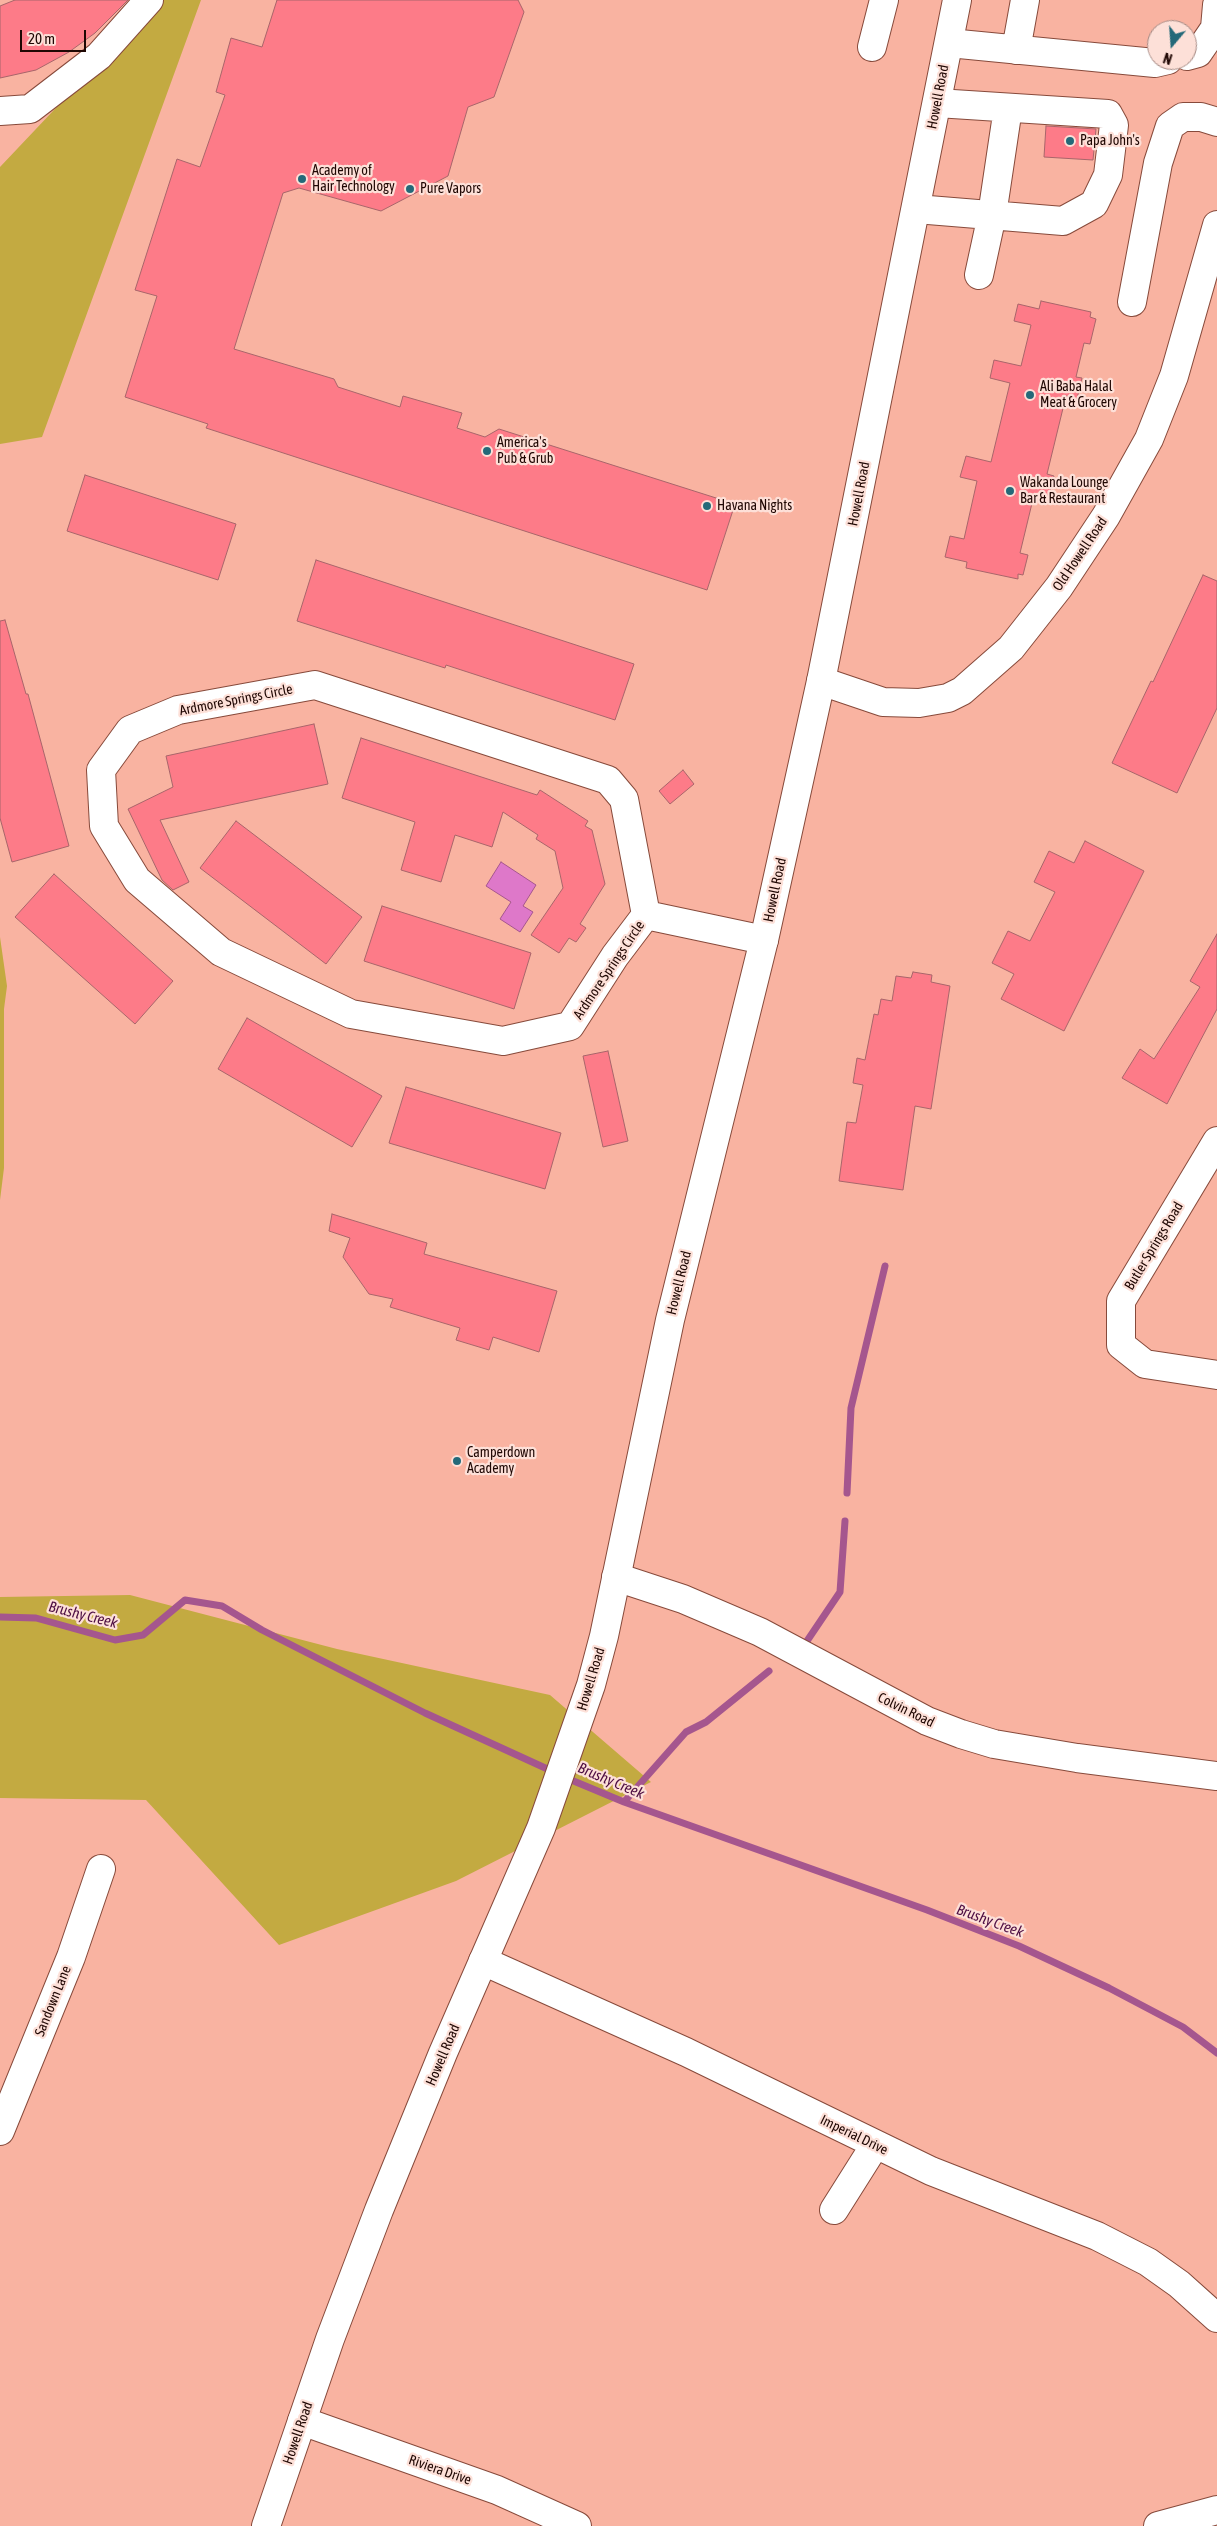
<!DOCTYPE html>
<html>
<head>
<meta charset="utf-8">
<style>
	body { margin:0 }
	#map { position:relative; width:1217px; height:2526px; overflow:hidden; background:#f9b3a1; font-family:"Asap Condensed",sans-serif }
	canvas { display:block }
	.north { position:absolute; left:1147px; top:20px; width:50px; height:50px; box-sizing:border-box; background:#fde0d8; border:1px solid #a48983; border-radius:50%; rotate:198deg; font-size:14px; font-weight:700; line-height:20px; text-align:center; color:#1f0703 }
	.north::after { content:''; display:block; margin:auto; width:18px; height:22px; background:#246979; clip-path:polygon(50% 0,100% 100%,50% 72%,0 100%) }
	.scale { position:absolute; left:20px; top:30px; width:66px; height:22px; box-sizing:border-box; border:2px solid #1f0703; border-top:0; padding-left:6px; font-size:15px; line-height:18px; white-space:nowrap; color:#1f0703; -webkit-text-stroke:4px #fde0d8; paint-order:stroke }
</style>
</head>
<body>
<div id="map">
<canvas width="1217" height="2526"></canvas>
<div class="north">N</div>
<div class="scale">20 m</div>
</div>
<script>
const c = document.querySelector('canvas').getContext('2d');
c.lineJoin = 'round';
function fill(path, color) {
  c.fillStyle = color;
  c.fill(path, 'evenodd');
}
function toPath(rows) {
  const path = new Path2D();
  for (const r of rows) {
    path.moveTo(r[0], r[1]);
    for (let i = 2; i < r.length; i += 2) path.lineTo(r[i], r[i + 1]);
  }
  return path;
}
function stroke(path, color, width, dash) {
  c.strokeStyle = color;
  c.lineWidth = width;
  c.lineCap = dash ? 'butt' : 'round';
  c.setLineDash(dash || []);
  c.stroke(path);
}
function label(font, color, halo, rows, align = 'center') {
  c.font = font + ' "Asap Condensed",sans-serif';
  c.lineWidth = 4.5;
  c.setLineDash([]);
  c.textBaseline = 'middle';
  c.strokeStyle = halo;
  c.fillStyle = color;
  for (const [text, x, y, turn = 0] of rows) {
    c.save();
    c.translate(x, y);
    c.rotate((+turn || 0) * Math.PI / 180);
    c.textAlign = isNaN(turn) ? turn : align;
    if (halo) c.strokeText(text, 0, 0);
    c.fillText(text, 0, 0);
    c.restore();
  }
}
const green = toPath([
	[158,0,201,0,42,437,0,444,0,167],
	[0,937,7,986,4,1009,4,1168,0,1200],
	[130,1595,337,1649,550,1695,651,1782,456,1881,279,1945,146,1800,0,1798,0,1597]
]);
const water = toPath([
	[501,862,536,885,523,906,533,912,520,932,500,919,511,902,486,886,501,862]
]);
const stream = toPath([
	[847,1493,851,1408,885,1266],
	[0,1617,36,1618,115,1640,143,1635,185,1600,222,1606,262,1630,425,1713,554,1772],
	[807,1641,840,1592,845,1521],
	[564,1777,624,1802,927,1910,1019,1946,1109,1988,1183,2027,1217,2053],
	[624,1802,686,1732,706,1722,769,1671]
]);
const building = toPath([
	[15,0,128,0,95,33,69,52,36,70,0,78,0,6,15,0],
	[277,0,518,0,524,12,494,97,468,107,448,176,381,211,299,188,283,193,234,349,334,379,338,387,400,407,403,396,462,413,457,428,485,437,499,429,735,504,707,590,206,428,208,424,125,397,157,296,135,290,177,159,200,167,225,95,216,92,231,38,262,47,277,0],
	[1046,126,1096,129,1093,160,1044,157,1046,126],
	[1041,301,1091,312,1090,317,1096,319,1090,344,1084,343,1076,377,1082,378,1077,399,1066,396,1047,474,1054,476,1048,498,1034,495,1020,553,1028,555,1023,575,1018,574,1018,579,966,568,967,562,945,557,950,536,964,539,977,481,960,477,966,456,991,462,1010,383,990,378,994,360,1021,366,1031,325,1014,321,1018,304,1039,309,1041,301],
	[85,475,236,524,218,580,67,531,85,475],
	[316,560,634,664,615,720,446,665,445,668,297,621,316,560],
	[1203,575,1217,581,1217,708,1177,793,1112,763,1151,681,1153,682,1203,575],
	[5,620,26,694,28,694,69,846,12,862,0,818,0,621,5,620],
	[314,724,328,784,160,820,189,882,173,890,162,880,128,809,173,787,166,756,314,724],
	[361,738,537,795,540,790,588,821,585,826,592,830,605,884,580,924,586,928,576,942,569,938,559,953,531,935,563,888,555,851,536,839,538,835,503,812,492,847,455,835,441,882,401,870,415,822,342,798,361,738],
	[683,770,694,784,670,804,659,791,683,770],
	[236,821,362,917,326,964,200,868,236,821],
	[1085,841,1144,871,1064,1031,1001,999,1014,974,992,963,1008,931,1030,941,1055,892,1034,882,1049,851,1074,863,1085,841],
	[54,874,173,981,135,1024,15,917,54,874],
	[382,906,531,953,514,1009,364,961,382,906],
	[1217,934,1217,1009,1167,1104,1122,1078,1140,1049,1154,1059,1200,987,1190,981,1217,934],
	[913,972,932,975,931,982,950,986,931,1109,915,1106,903,1190,839,1181,847,1122,856,1123,863,1085,853,1083,857,1058,865,1060,874,1014,878,1015,881,999,892,1001,896,976,911,978,913,972],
	[247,1018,382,1096,352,1147,218,1069,247,1018],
	[608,1051,628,1141,603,1147,583,1056,608,1051],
	[406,1087,561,1133,545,1189,389,1143,406,1087],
	[332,1214,427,1243,424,1254,557,1291,539,1352,493,1337,489,1350,456,1340,460,1328,390,1307,393,1299,369,1294,343,1257,350,1238,329,1231,332,1214]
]);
const minor = toPath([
	[949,43,1155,63,1168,60],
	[872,47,884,0],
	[1016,50,1025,0],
	[1187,56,1198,53,1215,28,1217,5],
	[0,111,30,109,99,56,149,0],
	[916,209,1063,221,1094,204,1108,175,1114,125,1108,114,937,103],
	[979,275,992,215,1008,108],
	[1132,302,1158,163,1170,126,1183,117,1201,117,1217,122],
	[821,681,883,702,919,703,948,698,962,691,1011,648,1059,587,1106,516,1149,439,1174,376,1217,225],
	[646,915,615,956,570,1026,503,1041,351,1014,221,952,137,880,104,826,101,770,130,730,178,710,315,685,608,780,624,799,646,915,764,940],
	[1217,1141,1121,1301,1121,1345,1145,1364,1217,1375],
	[616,1577,683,1599,760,1632,927,1721,961,1734,994,1744,1077,1758,1217,1776],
	[483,1961,686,2052,931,2171,1097,2236,1148,2262,1179,2284,1217,2318],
	[0,2131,71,1957,101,1869],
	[834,2210,875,2145],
	[302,2421,497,2490,577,2526],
	[1158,2526,1217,2510]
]);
const major = toPath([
	[266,2526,330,2339,379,2210,443,2053,541,1828,591,1685,604,1636,670,1320,764,940,821,681,957,0]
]);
const markers = [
	[1070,141,5,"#246979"],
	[302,179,5,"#246979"],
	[410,189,5,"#246979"],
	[1030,395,5,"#246979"],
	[487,451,5,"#246979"],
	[1010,491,5,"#246979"],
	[707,506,5,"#246979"],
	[457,1461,5,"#246979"]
];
const streetNames = [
	["Howell Road",938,97,-79],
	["Howell Road",859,494,-79],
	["Old Howell Road",1080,554,-56],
	["Ardmore Springs Circle",236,700,-11],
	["Howell Road",775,890,-78],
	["Ardmore Springs Circle",609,970,-56],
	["Butler Springs Road",1154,1246,-59],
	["Howell Road",679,1283,-76],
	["Howell Road",591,1679,-73],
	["Colvin Road",906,1710,26],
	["Sandown Lane",53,2001,-68],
	["Howell Road",443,2055,-67],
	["Imperial Drive",854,2135,26],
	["Howell Road",298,2433,-71],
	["Riviera Drive",440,2470,19]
];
const poiNames = [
	["Papa John's",1080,141],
	["Academy of",312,171],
	["Hair Technology",312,187],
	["Pure Vapors",420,189],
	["Ali Baba Halal",1040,387],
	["Meat & Grocery",1040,403],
	["America's",497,443],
	["Pub & Grub",497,459],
	["Wakanda Lounge",1020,483],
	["Bar & Restaurant",1020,499],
	["Havana Nights",717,506],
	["Camperdown",467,1453],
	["Academy",467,1469]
];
const waterNames = [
	["Brushy Creek",83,1615,14],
	["Brushy Creek",611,1781,23],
	["Brushy Creek",990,1921,20]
];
fill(green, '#c3aa41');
fill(water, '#de78c9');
stroke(water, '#a5568e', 1);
stroke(stream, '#a5568e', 7);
fill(building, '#fd7b88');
stroke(building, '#a8656a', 1);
stroke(minor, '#874a3b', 30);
stroke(major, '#874a3b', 30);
stroke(minor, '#fff', 28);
stroke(major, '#fff', 28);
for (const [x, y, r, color] of markers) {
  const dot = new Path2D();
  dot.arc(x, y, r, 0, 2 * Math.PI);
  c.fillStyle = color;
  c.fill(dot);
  stroke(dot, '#fde0d8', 2);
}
label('14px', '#1f0703', '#fde0d8', streetNames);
label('14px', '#1f0703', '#fde0d8', poiNames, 'left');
label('italic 15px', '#4e0e43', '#fde0d8', waterNames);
</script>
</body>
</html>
